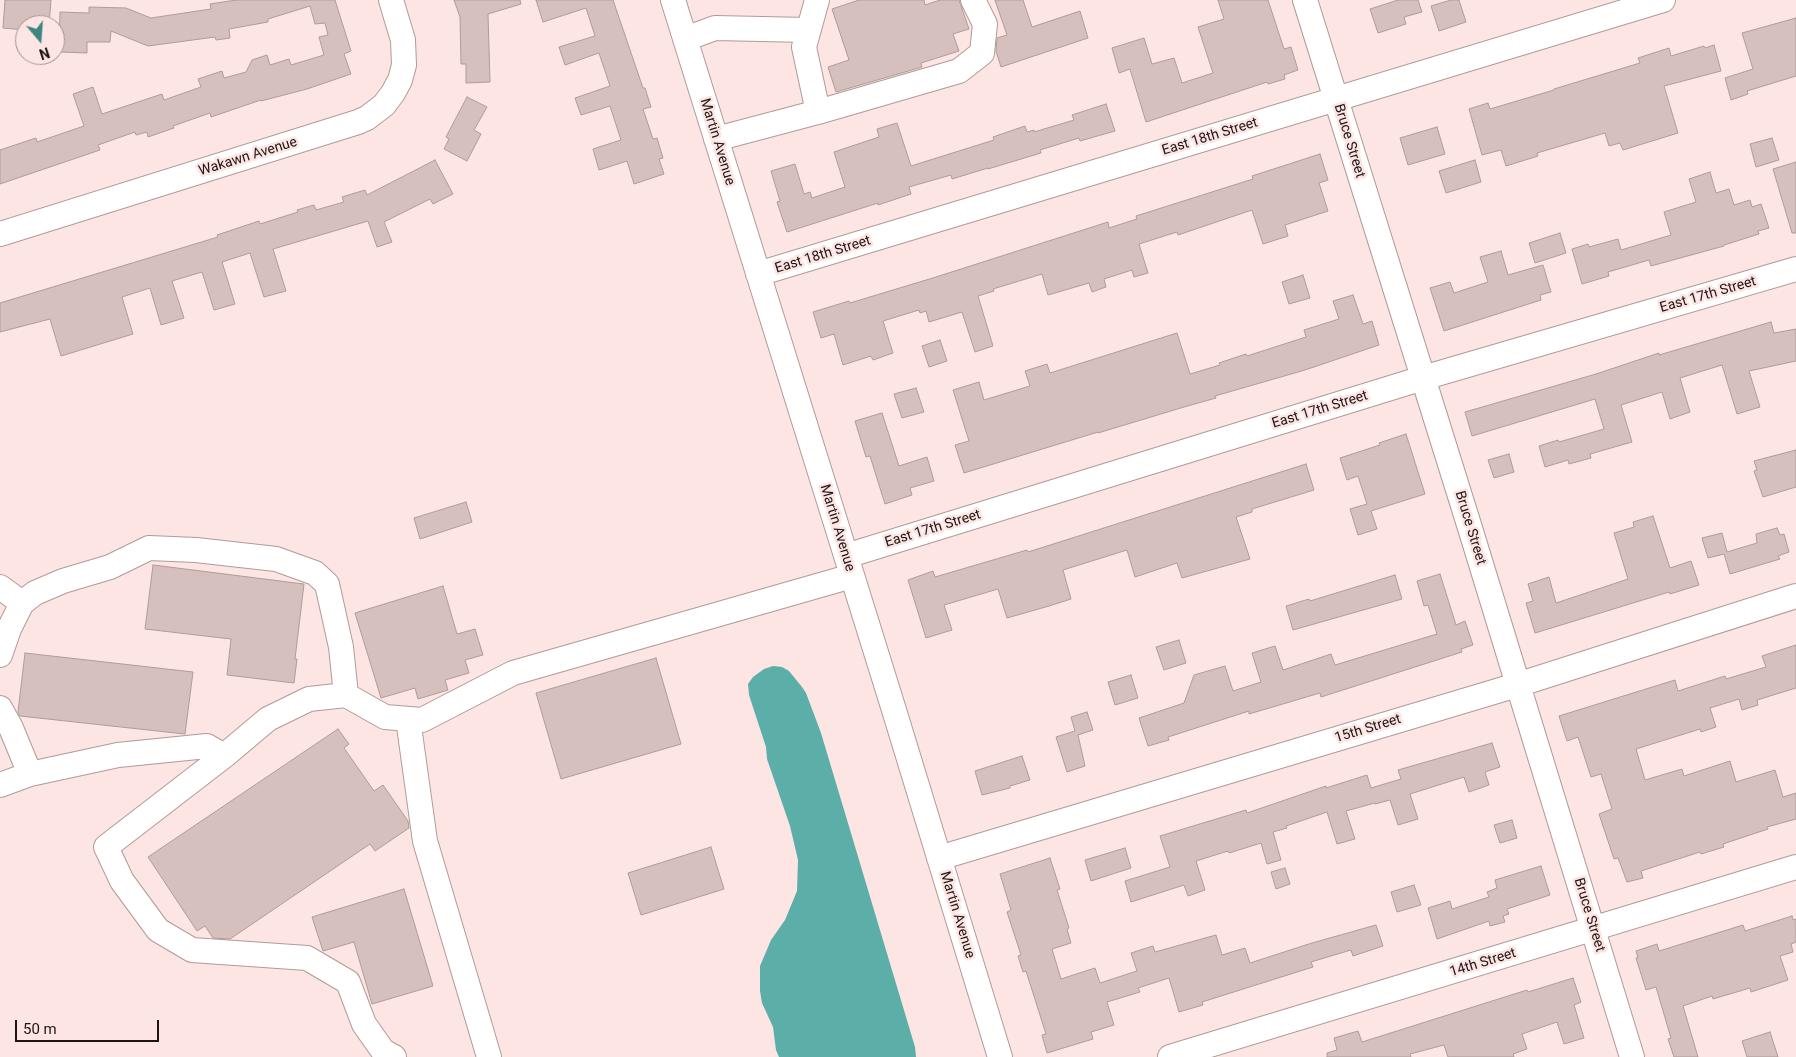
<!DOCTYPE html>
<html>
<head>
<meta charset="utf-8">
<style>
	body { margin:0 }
	#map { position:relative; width:1796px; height:1057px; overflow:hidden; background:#fce5e2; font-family:Roboto,sans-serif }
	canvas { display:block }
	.north { position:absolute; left:15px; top:15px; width:50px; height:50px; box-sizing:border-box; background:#fce5e2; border:1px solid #a39290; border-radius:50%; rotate:162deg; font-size:14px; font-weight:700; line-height:20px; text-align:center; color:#1d1514 }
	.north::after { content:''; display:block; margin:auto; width:18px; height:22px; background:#3d8581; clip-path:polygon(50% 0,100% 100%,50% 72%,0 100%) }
	.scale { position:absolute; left:15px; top:1020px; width:144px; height:22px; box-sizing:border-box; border:2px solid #1d1514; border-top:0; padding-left:6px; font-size:15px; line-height:18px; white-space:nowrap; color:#1d1514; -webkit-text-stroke:4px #fce5e2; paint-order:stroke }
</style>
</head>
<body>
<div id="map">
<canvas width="1796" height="1057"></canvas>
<div class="north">N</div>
<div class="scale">50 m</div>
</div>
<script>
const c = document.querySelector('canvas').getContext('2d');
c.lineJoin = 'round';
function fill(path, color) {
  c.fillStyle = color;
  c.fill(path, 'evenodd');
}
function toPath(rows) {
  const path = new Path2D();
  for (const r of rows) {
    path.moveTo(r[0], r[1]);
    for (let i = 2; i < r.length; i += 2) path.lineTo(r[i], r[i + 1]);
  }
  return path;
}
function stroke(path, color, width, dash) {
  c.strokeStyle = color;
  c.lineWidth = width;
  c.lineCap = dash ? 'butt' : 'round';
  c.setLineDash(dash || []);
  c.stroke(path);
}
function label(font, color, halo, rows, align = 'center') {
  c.font = font + ' Roboto,sans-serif';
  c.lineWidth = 5;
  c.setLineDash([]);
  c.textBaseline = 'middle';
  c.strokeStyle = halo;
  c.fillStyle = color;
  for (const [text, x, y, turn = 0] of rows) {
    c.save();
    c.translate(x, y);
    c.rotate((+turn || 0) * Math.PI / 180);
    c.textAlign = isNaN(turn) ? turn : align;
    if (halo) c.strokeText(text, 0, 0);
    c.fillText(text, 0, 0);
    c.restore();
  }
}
const water = toPath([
	[773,666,782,667,789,671,802,687,806,693,821,733,915,1047,916,1057,779,1057,776,1050,773,1027,762,1003,760,991,760,966,771,940,785,920,797,891,798,860,790,826,767,759,766,747,749,695,748,684,753,677,764,669]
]);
const building = toPath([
	[5,0,51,0,49,25,25,25,25,30,3,28,5,0],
	[236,0,335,0,351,51,344,54,351,74,307,89,261,101,261,100,211,117,210,113,173,126,174,128,148,137,147,132,136,135,135,132,98,145,100,150,0,184,0,150,36,138,37,142,84,126,73,94,93,87,102,114,162,94,164,100,201,87,198,79,222,71,224,78,246,72,252,60,267,55,270,65,289,59,291,65,324,55,319,37,328,35,325,23,315,24,310,6,268,19,268,22,229,29,230,38,216,40,215,37,148,46,111,31,110,42,87,42,87,53,59,52,60,12,89,13,89,7,126,8,151,18,211,9,210,4,236,0],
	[454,0,520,0,521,4,488,14,490,82,466,83,466,64,461,64,460,17,454,0],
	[536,0,613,0,643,88,645,88,651,107,643,109,653,139,657,138,663,158,659,159,664,174,634,184,627,161,599,170,593,149,621,140,610,106,581,115,575,98,610,86,599,53,565,65,559,47,595,36,586,8,543,22,536,0],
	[859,0,924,0,925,5,940,0,959,0,969,29,953,34,959,51,921,63,922,67,836,92,828,67,849,60,832,9,859,0],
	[995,0,1023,0,1032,27,1080,11,1088,38,1001,67,996,51,997,38,1007,35,995,0],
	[1218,0,1268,0,1284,49,1291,47,1298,70,1284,75,1285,79,1268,84,1267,82,1146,122,1130,69,1119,73,1112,48,1144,38,1152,64,1174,58,1182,83,1213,73,1198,27,1224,19,1218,0],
	[1398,0,1418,0,1422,12,1404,17,1406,24,1378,33,1370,9,1398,0],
	[1451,0,1459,0,1466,22,1439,31,1431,6,1451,0],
	[1796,18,1796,76,1747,91,1748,94,1731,100,1725,78,1753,69,1742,33,1796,18],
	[1714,45,1721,71,1664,86,1678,133,1623,150,1620,143,1609,146,1605,133,1537,153,1538,156,1506,166,1501,150,1482,155,1469,109,1488,103,1490,109,1554,90,1554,89,1640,63,1638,58,1669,48,1671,56,1704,46,1705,48,1714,45],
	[467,97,487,107,474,130,481,134,467,161,444,149,449,139,446,137,467,97],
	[1106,104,1115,131,1080,141,1079,138,1040,150,1041,153,988,169,988,168,952,179,951,175,909,187,911,194,878,205,878,203,787,232,777,202,780,201,771,171,795,164,804,194,810,192,812,198,845,187,834,152,879,137,877,129,897,123,911,166,994,140,993,137,1025,126,1027,132,1034,130,1034,132,1074,120,1072,115,1106,104],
	[1437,127,1445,154,1408,165,1400,138,1437,127],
	[1772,138,1779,160,1756,167,1750,144,1772,138],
	[1320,154,1328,180,1319,183,1328,211,1285,225,1288,236,1263,244,1252,210,1178,235,1177,232,1139,244,1148,273,1134,277,1132,270,1104,279,1106,287,1092,292,1089,283,1048,295,1042,274,993,289,994,291,978,296,993,346,975,352,962,312,929,322,926,311,920,313,919,310,883,321,893,353,873,360,871,356,843,365,834,334,821,338,813,312,849,301,850,303,936,277,1108,222,1109,228,1137,219,1136,216,1253,179,1252,176,1320,154],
	[435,160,453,194,433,204,430,199,384,222,392,242,377,247,368,221,273,249,286,291,264,297,250,253,222,262,235,304,214,310,202,272,172,281,184,318,161,325,150,288,122,297,133,334,84,349,61,356,50,319,0,332,0,303,218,237,217,235,259,221,260,224,298,212,297,210,314,205,316,210,344,202,342,197,365,190,367,195,435,160],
	[1475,160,1481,182,1446,193,1439,171,1475,160],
	[1796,162,1796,233,1792,233,1773,169,1796,162],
	[1710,172,1716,193,1729,189,1734,205,1750,200,1752,207,1761,204,1769,228,1758,231,1759,234,1724,245,1724,246,1651,266,1649,260,1608,272,1609,276,1582,284,1572,249,1588,244,1589,247,1618,239,1621,250,1671,235,1664,212,1696,202,1689,179,1710,172],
	[1560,233,1566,253,1535,263,1529,243,1560,233],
	[1501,251,1508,275,1543,265,1551,292,1540,295,1541,300,1444,331,1430,288,1450,282,1454,293,1488,282,1480,257,1501,251],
	[1303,275,1310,298,1289,304,1282,282,1303,275],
	[1353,295,1363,324,1372,321,1379,345,1305,370,1215,396,1216,398,1184,407,1098,433,1098,432,964,473,955,445,969,441,953,390,979,382,984,400,1030,386,1025,371,1047,364,1050,373,1177,333,1190,374,1220,365,1219,363,1246,354,1247,356,1306,337,1304,330,1339,319,1333,301,1353,295],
	[1771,322,1774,333,1796,329,1796,361,1749,371,1760,407,1737,414,1722,365,1680,378,1690,412,1670,419,1662,392,1621,405,1632,442,1590,454,1591,458,1569,464,1568,460,1545,467,1539,446,1558,440,1559,442,1604,429,1595,399,1472,436,1465,412,1596,374,1659,353,1659,355,1771,322],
	[940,340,947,361,929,367,922,346,940,340],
	[916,388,924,412,902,418,894,394,916,388],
	[882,413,899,466,927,457,934,481,910,488,912,495,885,504,870,456,866,457,855,421,882,413],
	[1406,434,1425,494,1371,511,1377,529,1358,535,1350,509,1367,504,1358,476,1347,480,1340,458,1380,445,1379,443,1406,434],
	[1796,450,1796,487,1763,497,1754,471,1757,470,1754,461,1796,450],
	[1509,454,1514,472,1494,478,1488,460,1509,454],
	[1306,464,1314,490,1252,509,1252,512,1236,517,1250,559,1182,578,1177,563,1135,577,1127,550,1063,570,1071,599,1049,606,1007,618,998,589,944,605,952,630,926,638,908,580,933,571,935,577,1027,550,1028,552,1306,464],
	[466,502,472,522,420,539,414,518,466,502],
	[1653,516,1670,568,1691,561,1699,585,1670,594,1669,592,1535,633,1526,603,1533,601,1528,584,1549,577,1556,603,1628,579,1614,533,1634,527,1633,522,1653,516],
	[1777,528,1780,535,1784,534,1789,552,1778,556,1780,559,1730,574,1724,554,1708,558,1702,538,1722,533,1727,552,1757,543,1756,534,1777,528],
	[153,565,304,584,295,659,297,659,294,683,227,675,231,639,145,629,153,565],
	[1440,574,1456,625,1465,621,1473,645,1461,649,1462,652,1321,697,1320,693,1249,714,1249,711,1168,737,1169,740,1148,746,1139,718,1184,703,1194,675,1225,666,1233,691,1261,682,1252,653,1275,646,1283,670,1331,654,1335,665,1437,634,1428,605,1424,606,1417,581,1440,574],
	[1395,575,1402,599,1293,630,1286,606,1309,599,1310,601,1395,575],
	[443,586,457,634,475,629,483,655,465,660,469,673,445,680,448,690,418,699,415,688,381,698,355,613,443,586],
	[1179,640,1186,663,1164,670,1156,647,1179,640],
	[1796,645,1796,688,1757,700,1758,705,1742,710,1739,699,1710,708,1716,727,1701,732,1700,729,1636,749,1645,780,1682,769,1684,776,1730,761,1736,782,1775,770,1783,797,1796,793,1796,819,1767,827,1768,829,1723,844,1724,847,1701,854,1700,852,1641,871,1643,878,1627,882,1618,858,1614,859,1599,814,1612,809,1601,774,1591,777,1578,737,1567,741,1559,716,1675,680,1678,691,1725,676,1726,679,1766,667,1762,656,1796,645],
	[25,653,193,672,185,734,20,716,18,712,25,653],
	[656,658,681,744,561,779,536,693,656,658],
	[1131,675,1138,698,1115,705,1108,682,1131,675],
	[1087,712,1093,730,1078,735,1085,766,1067,772,1056,737,1075,731,1071,717,1087,712],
	[338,729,349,744,344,748,374,791,383,785,408,821,409,828,375,851,370,844,230,939,213,938,205,926,197,931,148,857,338,729],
	[1492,743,1500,767,1485,772,1489,785,1469,792,1464,777,1410,794,1418,819,1398,825,1390,800,1375,804,1375,803,1346,811,1355,839,1337,844,1327,812,1286,826,1287,828,1273,832,1281,860,1267,864,1261,843,1229,853,1228,851,1196,861,1205,890,1188,896,1184,885,1131,902,1125,881,1170,867,1160,836,1246,810,1247,813,1326,786,1326,788,1367,775,1371,788,1401,779,1398,770,1492,743],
	[1022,756,1030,780,1010,786,1010,788,982,795,975,771,1022,756],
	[1512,820,1517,838,1500,843,1494,825,1512,820],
	[711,847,724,889,641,915,628,873,711,847],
	[1125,848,1131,868,1091,881,1085,860,1125,848],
	[1050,858,1060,889,1057,890,1069,928,1067,929,1071,943,1052,949,1061,979,1095,968,1100,983,1137,971,1131,953,1153,946,1155,952,1216,935,1222,955,1245,948,1250,963,1312,943,1376,925,1383,946,1353,956,1351,950,1311,962,1313,967,1202,1002,1203,1005,1179,1012,1169,978,1138,988,1140,992,1107,1002,1114,1025,1091,1032,1093,1039,1047,1053,1042,1035,1046,1034,1026,971,1023,972,1018,956,1021,955,1007,912,1011,910,1000,874,1050,858],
	[1541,866,1550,895,1507,909,1509,914,1503,916,1505,922,1490,926,1489,921,1437,939,1428,908,1450,901,1452,909,1489,897,1487,892,1497,888,1495,880,1541,866],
	[1285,868,1290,884,1276,889,1271,872,1285,868],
	[1414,885,1421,905,1397,912,1391,892,1414,885],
	[404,889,433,986,372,1004,354,942,323,951,312,917,404,889],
	[1792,916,1793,920,1796,919,1796,942,1791,944,1793,952,1780,956,1788,980,1751,992,1750,988,1713,999,1712,996,1683,1006,1698,1057,1674,1057,1668,1039,1671,1038,1656,987,1646,990,1636,958,1638,958,1636,951,1657,944,1659,951,1743,925,1745,931,1792,916],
	[1573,978,1581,1002,1574,1005,1584,1038,1564,1044,1557,1022,1522,1034,1527,1049,1513,1054,1514,1057,1448,1057,1444,1045,1410,1054,1411,1057,1327,1057,1327,1053,1337,1050,1334,1038,1358,1031,1362,1042,1527,990,1528,992,1573,978],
	[1770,1032,1778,1057,1747,1057,1742,1041,1770,1032]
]);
const minor = toPath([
	[673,0,894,710,1000,1057],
	[817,0,804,47,818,112],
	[1305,0,1470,528,1632,1057],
	[685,39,715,28,808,30],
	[716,139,818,112,959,71,982,53,985,24,973,0],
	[0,234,358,122,367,118,384,105,393,93,400,80,404,65,403,40,391,0],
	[758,274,1663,0],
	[846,556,1423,378,1796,269],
	[0,587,22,603,9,629,0,655],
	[22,603,35,593,63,581,110,567,149,548,196,550,276,559,315,573,327,584,341,647,346,695],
	[0,708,11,728,30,774],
	[408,719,425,841,489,1057],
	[0,785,30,774,118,755,207,746,224,756],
	[939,858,1517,685,1796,596],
	[394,1057,383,1051,364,1024,348,982,307,958,192,950,158,930,122,881,106,847,224,756,268,719,309,699,346,695,385,717,422,720,513,673,852,576],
	[1170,1057,1796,867]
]);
const streetNames = [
	["East 18th Street",1210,137,-17],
	["Bruce Street",1349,141,73],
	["Martin Avenue",717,142,73],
	["Wakawn Avenue",248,157,-17],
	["East 18th Street",823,255,-17],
	["East 17th Street",1708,295,-16],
	["East 17th Street",1320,410,-17],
	["Martin Avenue",837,528,73],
	["Bruce Street",1470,528,73],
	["East 17th Street",933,529,-17],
	["15th Street",1368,729,-17],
	["Martin Avenue",957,915,73],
	["Bruce Street",1589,915,73],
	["14th Street",1483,963,-17]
];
fill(water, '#5caea9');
fill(building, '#d6c0bd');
stroke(building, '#b09b99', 1);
stroke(minor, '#b09b98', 26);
stroke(minor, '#fff', 24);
label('14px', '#1d1514', '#fce5e2', streetNames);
</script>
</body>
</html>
